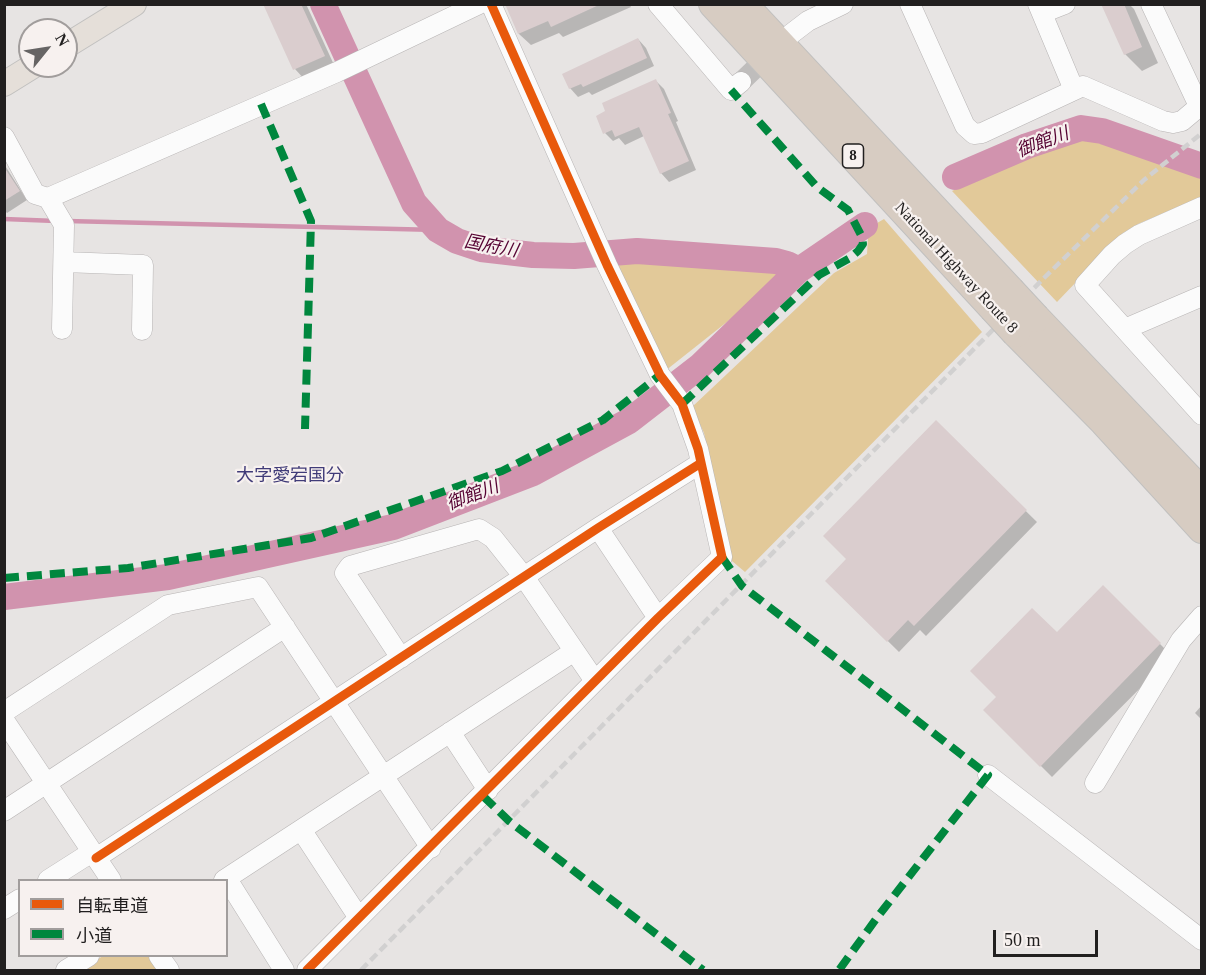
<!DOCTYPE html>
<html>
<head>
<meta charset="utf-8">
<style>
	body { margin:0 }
	#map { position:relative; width:1206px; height:975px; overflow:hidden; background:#e7e4e3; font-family:"Times New Roman","Noto Sans JP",serif }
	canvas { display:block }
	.frame { position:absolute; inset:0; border:6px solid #211f1f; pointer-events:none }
	.legend { position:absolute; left:18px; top:879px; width:210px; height:78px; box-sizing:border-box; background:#f7f1ef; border:2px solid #a19d9c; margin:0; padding:8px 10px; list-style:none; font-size:18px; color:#211f1f }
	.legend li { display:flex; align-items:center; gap:12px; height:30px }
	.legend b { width:30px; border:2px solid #a19d9c }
	.north { position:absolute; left:18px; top:18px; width:60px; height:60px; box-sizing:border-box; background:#f7f1ef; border:2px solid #a19d9c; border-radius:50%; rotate:60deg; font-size:16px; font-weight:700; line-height:24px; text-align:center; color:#211f1f }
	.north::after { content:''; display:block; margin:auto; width:21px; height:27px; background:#666464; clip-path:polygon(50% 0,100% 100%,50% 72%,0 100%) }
	.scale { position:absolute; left:993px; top:930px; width:105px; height:27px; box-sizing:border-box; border:3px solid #211f1f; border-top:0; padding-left:8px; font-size:18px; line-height:21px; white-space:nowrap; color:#211f1f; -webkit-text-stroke:4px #f7f1ef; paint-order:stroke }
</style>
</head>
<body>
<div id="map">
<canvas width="1206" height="975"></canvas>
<div class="frame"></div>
<ul class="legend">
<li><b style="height:8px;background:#e8590c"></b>自転車道</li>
<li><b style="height:8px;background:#00873e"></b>小道</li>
</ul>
<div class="north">N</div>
<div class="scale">50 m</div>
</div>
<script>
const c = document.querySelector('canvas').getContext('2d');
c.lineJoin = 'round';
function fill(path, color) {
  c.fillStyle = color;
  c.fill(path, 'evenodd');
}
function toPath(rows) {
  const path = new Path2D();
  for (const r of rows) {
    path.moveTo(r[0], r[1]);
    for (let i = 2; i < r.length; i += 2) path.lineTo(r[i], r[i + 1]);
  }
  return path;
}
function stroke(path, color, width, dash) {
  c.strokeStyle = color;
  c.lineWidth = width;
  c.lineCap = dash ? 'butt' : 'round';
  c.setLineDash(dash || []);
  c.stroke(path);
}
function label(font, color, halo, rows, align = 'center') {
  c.font = font + ' "Times New Roman","Noto Sans JP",serif';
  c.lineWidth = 4.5;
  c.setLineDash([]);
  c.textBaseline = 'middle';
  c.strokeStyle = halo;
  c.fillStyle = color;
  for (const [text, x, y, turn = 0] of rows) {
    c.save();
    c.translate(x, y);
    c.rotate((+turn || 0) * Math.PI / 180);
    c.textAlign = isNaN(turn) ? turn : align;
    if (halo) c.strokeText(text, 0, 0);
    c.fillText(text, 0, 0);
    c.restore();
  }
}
const green = toPath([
	[1078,137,1109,140,1201,172,1201,197,1138,224,1123,233,1057,302,952,191,1026,156],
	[884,219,982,332,745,572,732,561,704,433,692,407,834,273,867,254,868,238,865,230],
	[613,259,764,265,774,266,779,272,780,280,665,371],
	[103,956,149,956,159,970,80,970]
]);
const shadow = toPath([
	[265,4,306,4,335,67,306,81,295,69],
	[629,4,631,7,563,37,559,33,531,45,519,34,507,5],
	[1103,4,1129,4,1134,9,1158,63,1142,71,1125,54],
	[638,39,646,48,654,66,592,95,589,92,578,97,570,88],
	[656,81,664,89,678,121,676,122,696,170,669,182,661,173,644,136,625,145,619,138,613,141,605,133],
	[4,164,27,200,7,213,4,210],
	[936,423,1037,522,926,636,920,630,899,652,827,581,848,559],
	[1103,587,1172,656,1052,777,985,710],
	[1202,705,1202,720,1195,713]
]);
const stream = toPath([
	[4,219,56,221],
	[67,221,438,230]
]);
const river = toPath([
	[323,4,414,203,438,230,457,241,481,249,533,255,574,256,637,251,776,261,787,264,799,270],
	[955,177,1027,146,1081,128,1102,131,1202,166],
	[4,597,168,577,393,527,533,473,629,421,700,366,799,270,865,225]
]);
const building = toPath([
	[263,4,301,4,325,56,293,70],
	[505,4,601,4,551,27,548,21,518,34],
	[1101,4,1124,4,1142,47,1124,55],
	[638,38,647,58,583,87,581,84,569,89,562,74],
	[656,79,671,113,668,114,689,161,660,174,639,127,615,137,612,130,603,134,596,116,605,111,602,103],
	[4,167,20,191,4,201],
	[936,420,1027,510,914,626,908,620,887,642,825,581,846,559,823,536],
	[1103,585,1161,643,1040,767,983,710,996,697,970,671,1032,608,1057,632]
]);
const minorTunnel = toPath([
	[741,82,772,52]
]);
const minor = toPath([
	[658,4,731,90,741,82],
	[910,4,965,126,974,134,982,133,1083,86,1163,121,1173,123,1182,121,1202,104],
	[1038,4,1074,90],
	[1151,4,1199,106],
	[1042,13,1065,4],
	[791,34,808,21,843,4],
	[4,137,35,194,48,198,337,72,479,4],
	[48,198,64,225,62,329],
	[1202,207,1139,235,1125,244,1112,255,1085,285,1202,415],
	[64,262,143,265,142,330],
	[1125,329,1202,296],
	[598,528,658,618],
	[401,658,345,573,350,566,479,529,493,538,524,577,595,681],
	[4,712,168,605,258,587,431,848],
	[4,720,111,880],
	[450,732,488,790],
	[988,775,1202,940],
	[1095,783,1181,640,1202,616],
	[4,811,285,627],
	[302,831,359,918],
	[96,858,598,528,701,463],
	[227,879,284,970],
	[48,880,92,852],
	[224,880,573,652],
	[4,909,20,899],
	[159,956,169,970],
	[66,970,89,956],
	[307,970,658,618,722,557,698,449,682,404,660,375,607,265,491,4]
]);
const major = toPath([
	[66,46,134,4],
	[4,84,33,66]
]);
const highway = toPath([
	[713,4,993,308],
	[743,4,1010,290],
	[1036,318,1202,492],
	[1016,333,1104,422,1202,529]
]);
const rail = toPath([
	[361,970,1044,278,1144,180,1202,133]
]);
const highwayBridge = toPath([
	[1010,290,1036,318],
	[993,308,1016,333]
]);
const quiet = toPath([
	[261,104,311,221,305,429],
	[682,404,819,275,850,258,858,251,863,244,862,237,848,210,817,187,731,90],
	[722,557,742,586,988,775,879,915,839,970],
	[4,578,128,568,311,538,502,471,603,420,660,375],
	[483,796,509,821,703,970]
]);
const cycleway = toPath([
	[96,858,598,528,701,463],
	[307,970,658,618,722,557,698,449,682,404,660,375,607,265,491,4]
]);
const shields = [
	[853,156,21]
];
const shieldNames = [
	["8",853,156]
];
const streetNames = [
	["National Highway Route 8",956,268,47]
];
const waterNames = [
	["御館川",1043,143,-21],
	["国府川",491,247,11],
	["御館川",473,496,-21]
];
const neighbourhoodNames = [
	["大字愛宕国分",290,476]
];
fill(green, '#e2c999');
fill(shadow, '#0003');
stroke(stream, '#d193ae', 4.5);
stroke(river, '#d193ae', 26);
fill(building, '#dacdce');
stroke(minorTunnel, '#bfbdbc', 20, [20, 10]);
stroke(minor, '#b7b4b4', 21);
stroke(major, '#c1c0bf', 26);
stroke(highway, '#c1c0bf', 30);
stroke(minor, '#fbfbfb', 20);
stroke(major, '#e5dfd9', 24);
stroke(highway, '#d7ccc2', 28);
stroke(rail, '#d1d0d0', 4.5, [9, 4.5]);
stroke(highwayBridge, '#c1c0bf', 30, []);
stroke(highwayBridge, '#d7ccc2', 28);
stroke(quiet, '#00873e', 8, [15, 8]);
stroke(cycleway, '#e8590c', 9);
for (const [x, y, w] of shields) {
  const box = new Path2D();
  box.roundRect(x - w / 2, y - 12, w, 24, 4.5);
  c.fillStyle = '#f7f1ef';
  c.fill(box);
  stroke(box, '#211f1f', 1.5);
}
label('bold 15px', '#211f1f', null, shieldNames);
label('16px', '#211f1f', '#f7f1ef', streetNames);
label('italic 18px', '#560333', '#f7f1ef', waterNames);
label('18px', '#403b78', '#f7f1ef', neighbourhoodNames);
</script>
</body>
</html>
